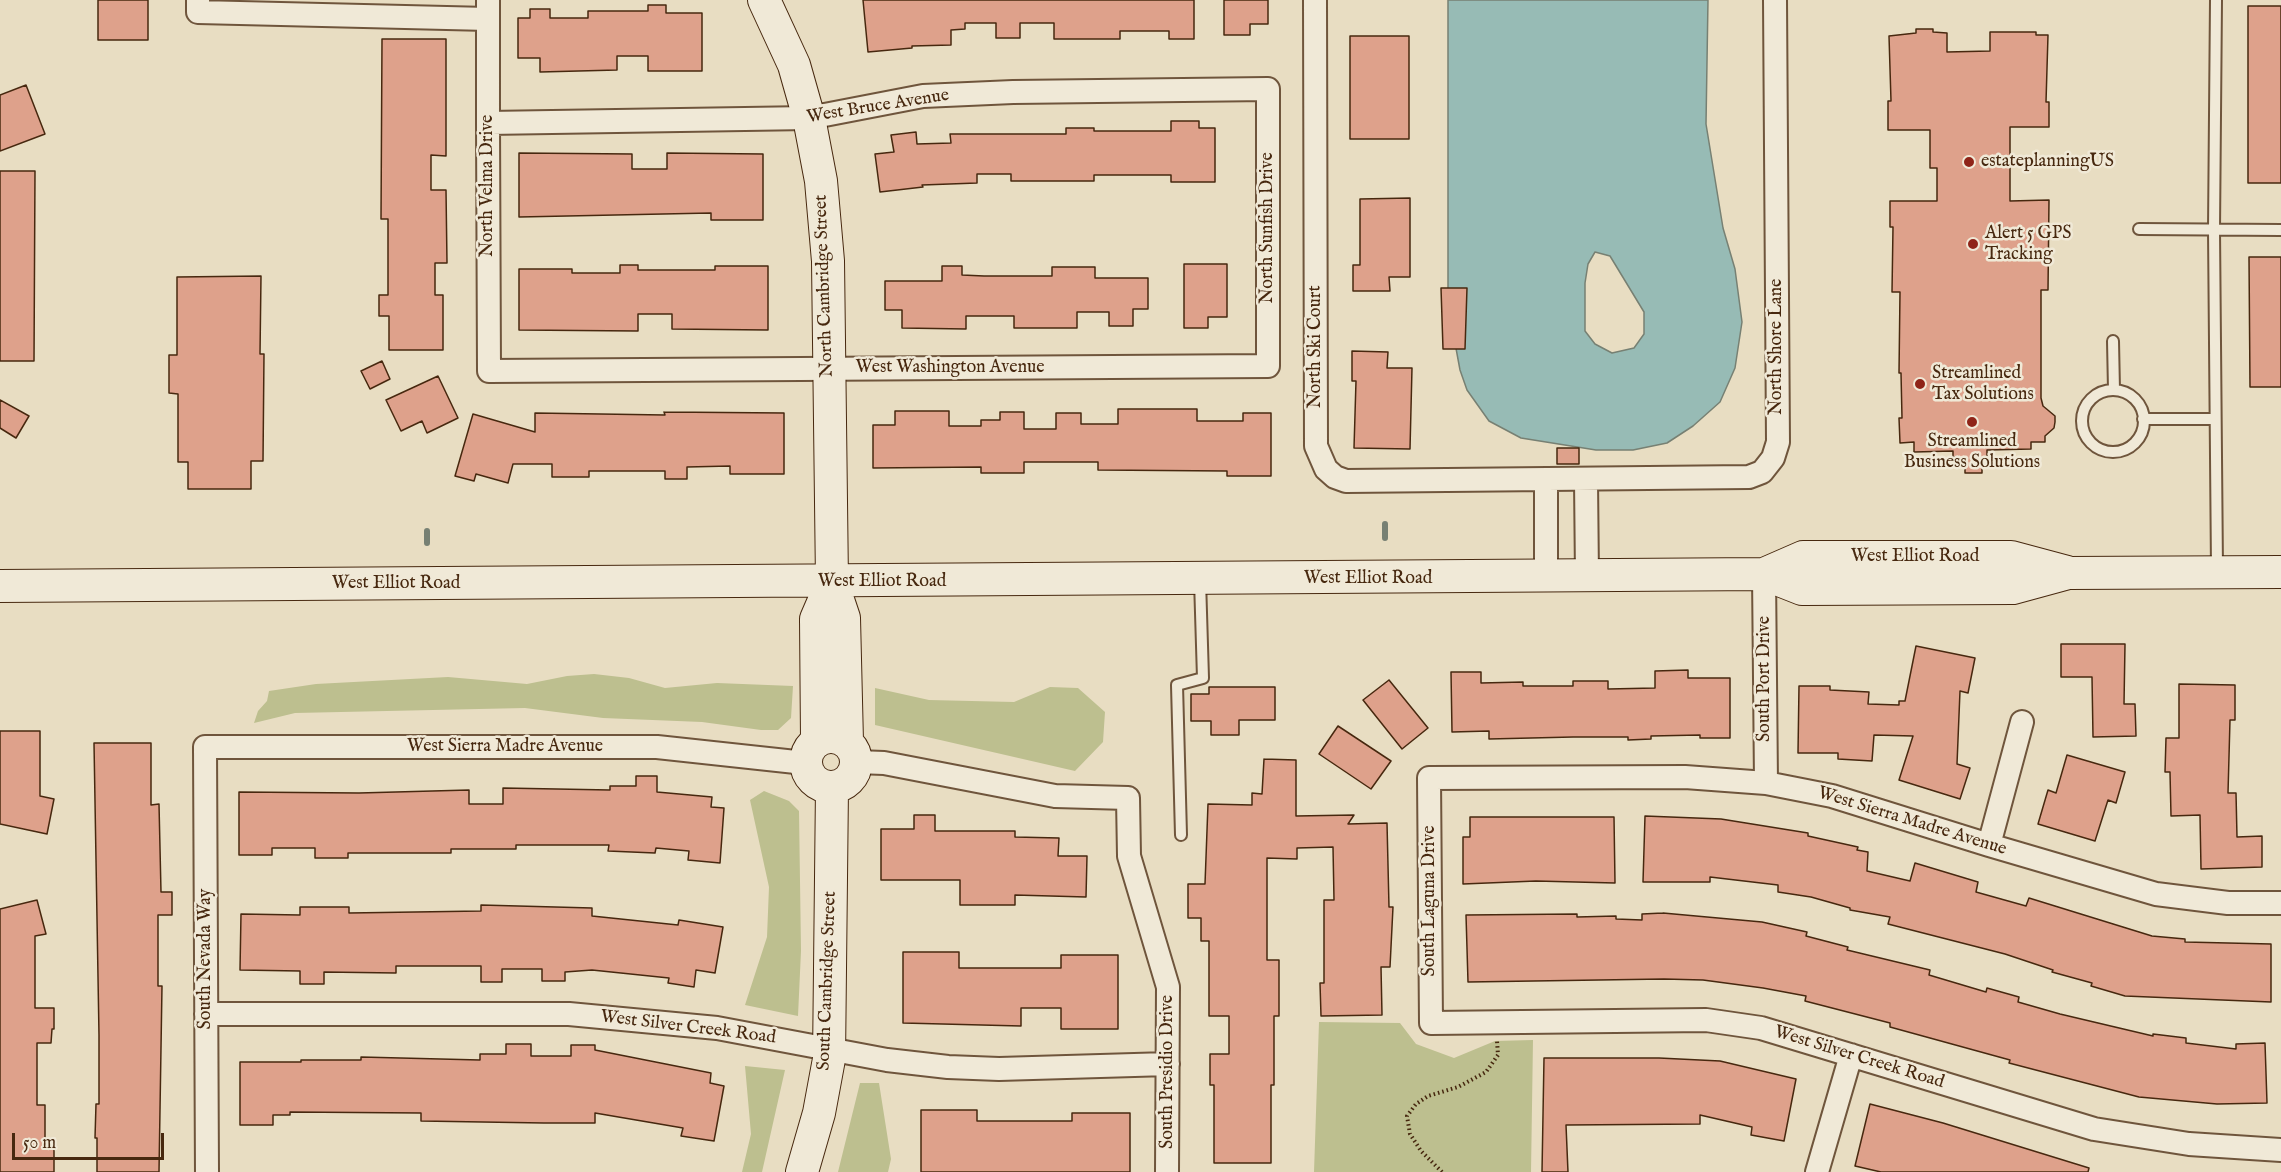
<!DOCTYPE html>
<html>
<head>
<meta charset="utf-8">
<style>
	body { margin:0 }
	#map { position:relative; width:2281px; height:1172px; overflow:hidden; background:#e8ddc2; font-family:"IM FELL English",serif }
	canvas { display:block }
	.scale { position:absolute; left:12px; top:1133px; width:152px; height:27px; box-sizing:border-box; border:3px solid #47280f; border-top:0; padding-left:8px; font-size:18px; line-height:21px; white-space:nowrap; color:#47280f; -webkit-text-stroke:4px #f0e9d7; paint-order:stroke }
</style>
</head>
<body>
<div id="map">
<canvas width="2281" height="1172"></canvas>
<div class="scale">50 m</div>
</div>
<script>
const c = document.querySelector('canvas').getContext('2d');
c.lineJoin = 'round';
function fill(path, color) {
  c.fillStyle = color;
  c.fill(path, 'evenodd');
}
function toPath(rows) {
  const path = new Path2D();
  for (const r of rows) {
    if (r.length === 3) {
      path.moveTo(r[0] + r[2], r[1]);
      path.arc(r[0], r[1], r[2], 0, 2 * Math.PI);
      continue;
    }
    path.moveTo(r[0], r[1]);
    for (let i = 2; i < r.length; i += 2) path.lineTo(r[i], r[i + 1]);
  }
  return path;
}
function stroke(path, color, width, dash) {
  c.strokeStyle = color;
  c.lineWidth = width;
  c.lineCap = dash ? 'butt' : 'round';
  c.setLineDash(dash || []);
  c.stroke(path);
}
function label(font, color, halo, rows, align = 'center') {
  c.font = font + ' "IM FELL English",serif';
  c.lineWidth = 5;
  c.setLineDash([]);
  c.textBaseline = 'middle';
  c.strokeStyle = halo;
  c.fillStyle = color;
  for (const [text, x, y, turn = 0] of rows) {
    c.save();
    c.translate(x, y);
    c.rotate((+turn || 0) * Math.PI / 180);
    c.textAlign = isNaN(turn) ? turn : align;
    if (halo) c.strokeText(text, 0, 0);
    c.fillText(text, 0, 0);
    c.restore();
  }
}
const green = toPath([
	[594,674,629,678,665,688,717,683,793,686,791,718,778,730,761,730,702,722,603,718,525,708,295,713,254,723,258,711,267,701,269,691,316,684,448,677,527,684,567,676],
	[1050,687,1078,688,1105,712,1103,742,1075,771,875,725,875,688,929,700,1014,702],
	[764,791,789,801,799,811,801,951,798,1016,745,1005,767,937,769,887,750,800],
	[1319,1022,1400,1023,1416,1044,1454,1058,1495,1041,1533,1040,1531,1172,1314,1172],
	[745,1066,785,1070,762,1172,742,1172,751,1134],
	[860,1083,879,1083,891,1159,888,1172,838,1172]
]);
const water = toPath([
	[1448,0,1708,0,1706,124,1723,228,1735,269,1742,322,1735,368,1720,402,1693,426,1667,443,1633,450,1596,450,1521,438,1489,421,1467,390,1460,370,1448,305,1448,0],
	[1595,252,1610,256,1644,312,1644,334,1634,348,1612,353,1595,344,1585,331,1585,283,1588,264,1595,252]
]);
const stream = toPath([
	[1385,524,1385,538],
	[427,531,427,543]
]);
const building = toPath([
	[98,0,148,0,148,40,98,40,98,0],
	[863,0,1194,0,1194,39,1169,39,1169,31,1120,31,1120,39,1054,39,1054,23,1020,23,1020,38,996,38,996,23,965,23,965,29,951,30,951,45,912,46,912,48,868,52,863,0],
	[1224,0,1268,0,1268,24,1250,24,1250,35,1224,35,1224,0],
	[648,5,666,5,666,13,702,13,702,71,648,71,648,56,617,56,617,70,540,72,540,58,518,58,518,18,530,18,530,9,550,9,550,18,588,18,588,11,648,11,648,5],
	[2248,6,2281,6,2281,183,2248,183,2248,6],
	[1916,29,1933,29,1933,32,1947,33,1947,52,1990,51,1990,32,2036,32,2036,35,2048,35,2046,102,2049,102,2049,127,2010,127,2010,201,2049,200,2048,290,2041,290,2041,398,2043,406,2055,416,2055,422,2054,428,2045,436,2045,442,2031,442,2031,449,1987,450,1987,461,1982,461,1982,473,1965,473,1965,461,1959,462,1959,457,1953,457,1953,451,1914,452,1914,442,1900,443,1899,418,1902,418,1901,373,1899,373,1900,292,1892,292,1893,227,1890,227,1890,201,1937,201,1937,168,1930,168,1930,130,1888,130,1888,101,1891,101,1889,36,1916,33,1916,29],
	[1350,36,1409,36,1409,139,1350,139,1350,36],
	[382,39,446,39,446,156,431,155,431,190,446,190,447,263,435,263,435,295,443,295,443,350,389,350,389,316,379,316,379,295,388,295,388,219,381,219,382,39],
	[26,85,45,134,0,151,0,95,26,85],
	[1171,121,1199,121,1199,128,1215,128,1215,182,1171,182,1171,175,1094,175,1094,181,1011,181,1011,174,977,174,977,183,922,185,923,187,880,192,875,154,894,152,891,135,916,132,917,144,951,143,950,134,1066,134,1066,128,1094,128,1094,131,1171,131,1171,121],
	[519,153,632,154,632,169,667,169,667,153,763,154,763,220,711,220,711,213,519,217,519,153],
	[0,171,35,171,34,361,0,361,0,171],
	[1410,198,1410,277,1389,277,1390,291,1353,291,1353,265,1360,265,1360,199,1410,198],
	[2249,257,2281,257,2281,387,2250,387,2249,257],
	[1184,264,1227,264,1227,317,1208,317,1208,328,1184,328,1184,264],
	[620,265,638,265,638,270,715,270,715,266,768,266,768,330,672,329,672,314,638,314,638,331,519,330,519,269,572,269,572,273,620,273,620,265],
	[942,266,962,266,962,275,984,276,1052,276,1052,267,1095,267,1095,278,1148,278,1148,309,1133,309,1133,326,1109,326,1109,312,1077,312,1077,328,1014,328,1014,316,966,316,966,329,902,328,902,310,885,310,885,281,942,281,942,266],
	[261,276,260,354,264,354,263,461,251,461,251,489,188,489,188,462,178,462,178,394,169,393,169,355,177,355,177,277,261,276],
	[1441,288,1467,288,1465,349,1443,349,1441,288],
	[1352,351,1388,352,1387,368,1412,368,1410,449,1354,448,1356,381,1352,381,1352,351],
	[382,361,390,379,370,389,361,371,382,361],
	[438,376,458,418,427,433,422,421,401,431,386,400,438,376],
	[0,400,29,416,16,438,0,428,0,400],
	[1118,409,1197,409,1197,421,1243,421,1243,413,1271,413,1271,476,1227,476,1227,471,1098,470,1098,462,1024,462,1024,473,981,473,981,467,873,468,873,425,895,425,895,411,949,411,949,426,981,426,981,420,1000,420,1000,412,1024,412,1024,429,1056,429,1056,413,1081,413,1081,424,1118,424,1118,409],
	[664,412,784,413,784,474,730,474,730,466,687,467,687,479,665,479,665,471,589,471,589,477,552,477,552,464,513,464,508,483,476,474,474,481,455,476,473,414,535,432,535,413,665,415,664,412],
	[1557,448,1579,448,1579,464,1557,464,1557,448],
	[2061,644,2125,644,2124,704,2135,704,2136,736,2093,737,2092,677,2061,677,2061,644],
	[1916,646,1975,658,1968,693,1960,691,1957,764,1970,768,1960,799,1899,780,1913,736,1874,735,1872,761,1838,759,1838,753,1798,753,1799,686,1830,686,1830,690,1869,692,1868,704,1899,705,1899,701,1905,701,1916,646],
	[1688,670,1688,678,1730,678,1730,738,1700,738,1700,735,1651,736,1651,739,1628,740,1628,737,1573,737,1489,739,1489,731,1452,732,1451,672,1481,672,1481,683,1523,682,1523,686,1573,686,1573,681,1608,681,1608,689,1655,688,1655,671,1688,670],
	[1389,680,1428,728,1402,749,1363,700,1389,680],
	[2179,684,2235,685,2235,720,2230,720,2228,793,2236,793,2237,837,2262,836,2262,867,2201,869,2200,815,2171,816,2170,772,2165,772,2166,738,2179,738,2179,684],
	[1209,687,1275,687,1275,720,1239,720,1239,735,1211,735,1211,721,1191,721,1191,694,1209,694,1209,687],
	[1338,726,1391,761,1371,789,1319,754,1338,726],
	[0,731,40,731,40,796,54,799,47,834,0,824,0,731],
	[94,743,151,743,151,805,159,804,161,892,172,892,172,915,158,915,158,986,162,986,159,1172,97,1172,97,1138,95,1138,96,1104,99,1104,99,1035,94,743],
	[2067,755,2125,772,2116,803,2108,800,2095,841,2038,824,2048,790,2056,793,2067,755],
	[1264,759,1296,760,1296,816,1354,815,1348,824,1387,823,1389,907,1393,907,1390,967,1381,967,1382,1015,1321,1016,1320,983,1324,983,1324,900,1334,900,1333,847,1297,848,1297,859,1267,858,1267,960,1279,960,1279,1016,1274,1016,1274,1085,1271,1085,1271,1163,1214,1163,1214,1085,1210,1085,1210,1054,1229,1054,1229,1016,1209,1016,1209,941,1201,941,1201,918,1188,918,1188,884,1205,884,1208,804,1252,805,1252,793,1262,794,1264,759],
	[636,776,657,776,657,792,712,797,711,807,724,808,720,863,688,860,689,851,656,848,655,853,608,851,609,845,516,845,516,849,451,849,451,853,348,853,348,858,315,858,315,848,272,848,272,855,239,855,239,792,359,793,469,790,469,804,503,804,503,788,610,790,610,786,636,786,636,776],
	[914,815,935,815,935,831,1015,831,1015,837,1059,838,1058,856,1087,856,1086,897,1015,895,1015,905,960,905,960,880,881,880,881,829,914,829,914,815],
	[1645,816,1721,819,1808,833,1808,836,1858,847,1857,850,1868,852,1867,871,1910,881,1915,863,1978,882,1976,892,2026,906,2029,898,2152,936,2185,939,2185,942,2271,944,2271,1002,2125,996,2091,986,2092,983,2052,972,2053,970,2005,954,1888,924,1890,917,1850,910,1850,908,1811,897,1778,892,1778,885,1710,877,1710,882,1643,882,1645,816],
	[1470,817,1614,817,1615,883,1536,881,1463,884,1463,837,1470,837,1470,817],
	[37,900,46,934,35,936,35,1008,54,1008,54,1029,52,1029,51,1043,37,1043,37,1105,45,1105,45,1147,54,1147,54,1172,0,1172,0,909,37,900],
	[481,905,592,908,592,916,678,925,679,920,723,927,715,973,696,970,694,987,668,983,669,978,592,970,565,972,565,981,542,981,542,969,502,969,502,982,481,982,481,966,396,966,396,973,324,972,324,984,300,984,300,971,240,970,241,914,300,915,300,907,349,907,349,913,481,911,481,905],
	[1663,913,1762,922,1807,932,1806,936,1848,947,1847,950,1930,970,1929,975,1986,992,1987,988,2019,997,2018,1002,2060,1014,2153,1036,2153,1034,2186,1038,2186,1043,2236,1049,2236,1044,2265,1043,2267,1103,2217,1104,2139,1097,2009,1063,2010,1060,1890,1027,1890,1023,1805,1001,1806,996,1763,988,1703,980,1664,979,1468,982,1466,915,1577,914,1577,917,1616,916,1616,919,1642,920,1642,914,1663,913],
	[903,952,959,952,959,968,1061,968,1061,955,1118,955,1118,1029,1061,1029,1061,1008,1021,1008,1021,1026,903,1023,903,952],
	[506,1044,531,1044,531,1056,571,1056,571,1045,595,1045,595,1050,711,1073,710,1083,724,1086,714,1141,681,1136,683,1128,595,1113,595,1123,544,1123,421,1121,421,1113,290,1112,290,1115,273,1115,273,1125,240,1125,240,1062,301,1062,301,1060,361,1060,361,1057,480,1060,480,1054,506,1054,506,1044],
	[1544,1058,1659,1058,1720,1061,1796,1079,1784,1141,1751,1135,1752,1127,1700,1115,1700,1124,1566,1125,1568,1172,1542,1172,1544,1058],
	[1870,1104,1943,1123,2089,1168,2088,1172,1881,1172,1855,1166,1870,1104],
	[921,1110,977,1110,977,1121,1072,1121,1072,1113,1130,1113,1130,1172,921,1172,921,1110]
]);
const path = toPath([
	[1442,1172,1421,1151,1410,1134,1407,1116,1416,1104,1428,1096,1458,1087,1486,1072,1498,1055,1497,1041]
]);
const lane = toPath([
	[2216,0,2214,230,2217,569],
	[2139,229,2281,230],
	[2113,341,2114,390],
	[2113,421,31],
	[2143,419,2215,419],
	[1181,835,1177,685,1203,678,1200,580]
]);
const street = toPath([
	[198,0,198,12,488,19],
	[1315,0,1316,446,1326,469,1335,477,1346,481,1749,477,1762,472,1773,458,1778,442,1775,0],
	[488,123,809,118,923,96,1013,92,1268,89,1268,366,489,371,488,123,488,0],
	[1586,480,1587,577],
	[1764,574,1766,783],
	[1546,578,1546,479],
	[857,762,884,763,1055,796,1128,798,1129,856,1168,987,1167,1172],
	[1989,845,2022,722],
	[2281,903,2228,903,2156,894,1989,845,1832,796,1766,783,1685,777,1429,778,1431,1023,1706,1020,1761,1028,2094,1129,2189,1144,2281,1150],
	[206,1014,569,1014,717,1028,887,1060,948,1067,999,1069,1168,1064],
	[207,1172,205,747,657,747,805,763],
	[1817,1172,1851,1055]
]);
const secondary = toPath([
	[764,0,794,65,809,118,821,181,828,261,832,582,844,618,847,742],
	[1764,574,1803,557,2011,557,2067,572],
	[0,586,1764,574,1802,589,2013,588,2068,573,2281,572],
	[831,762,25],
	[817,740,816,619,832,582],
	[802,1172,819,1113,829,1059,832,787]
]);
const markers = [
	[1969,162,6,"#8f2418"],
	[1973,244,6,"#8f2418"],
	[1920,384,6,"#8f2418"],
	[1972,422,6,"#8f2418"]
];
const streetNames = [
	["West Bruce Avenue",878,107,-9],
	["North Velma Drive",488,186,-90],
	["North Sunfish Drive",1268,228,-90],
	["North Cambridge Street",825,286,-92],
	["North Ski Court",1316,347,-90],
	["North Shore Lane",1777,347,-90],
	["West Washington Avenue",950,368],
	["West Elliot Road",1915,557],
	["West Elliot Road",1368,579],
	["West Elliot Road",882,582],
	["West Elliot Road",396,584],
	["South Port Drive",1765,679,-90],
	["West Sierra Madre Avenue",505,747],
	["West Sierra Madre Avenue",1912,822,17],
	["South Laguna Drive",1430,901,-90],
	["South Nevada Way",206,959,-90],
	["South Cambridge Street",828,981,-88],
	["West Silver Creek Road",688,1028,7],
	["West Silver Creek Road",1859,1058,17],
	["South Presidio Drive",1168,1072,-90]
];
const poiNames = [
	["estateplanningUS",1981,162],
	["Alert 5 GPS",1985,234],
	["Tracking",1985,255],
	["Streamlined",1932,374],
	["Tax Solutions",1932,395],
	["Streamlined",1972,442,"center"],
	["Business Solutions",1972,463,"center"]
];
fill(green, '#bdbf8f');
fill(water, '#97bbb5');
stroke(water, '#778073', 1.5);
stroke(stream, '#778073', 6);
fill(building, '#dea18b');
stroke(building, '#47280f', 1.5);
stroke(lane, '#6f553c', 14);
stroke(street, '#6f553c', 26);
stroke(secondary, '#47280f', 34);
stroke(path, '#47280f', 4, [1.5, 3]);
stroke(lane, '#f0e9d7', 10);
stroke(street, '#f0e9d7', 22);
stroke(secondary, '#f0e9d7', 32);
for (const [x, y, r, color] of markers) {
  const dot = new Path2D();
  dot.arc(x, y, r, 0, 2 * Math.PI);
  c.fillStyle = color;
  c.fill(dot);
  stroke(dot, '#f0e9d7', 2);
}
label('18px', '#47280f', '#f0e9d7', streetNames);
label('18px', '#47280f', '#f0e9d7', poiNames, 'left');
</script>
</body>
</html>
